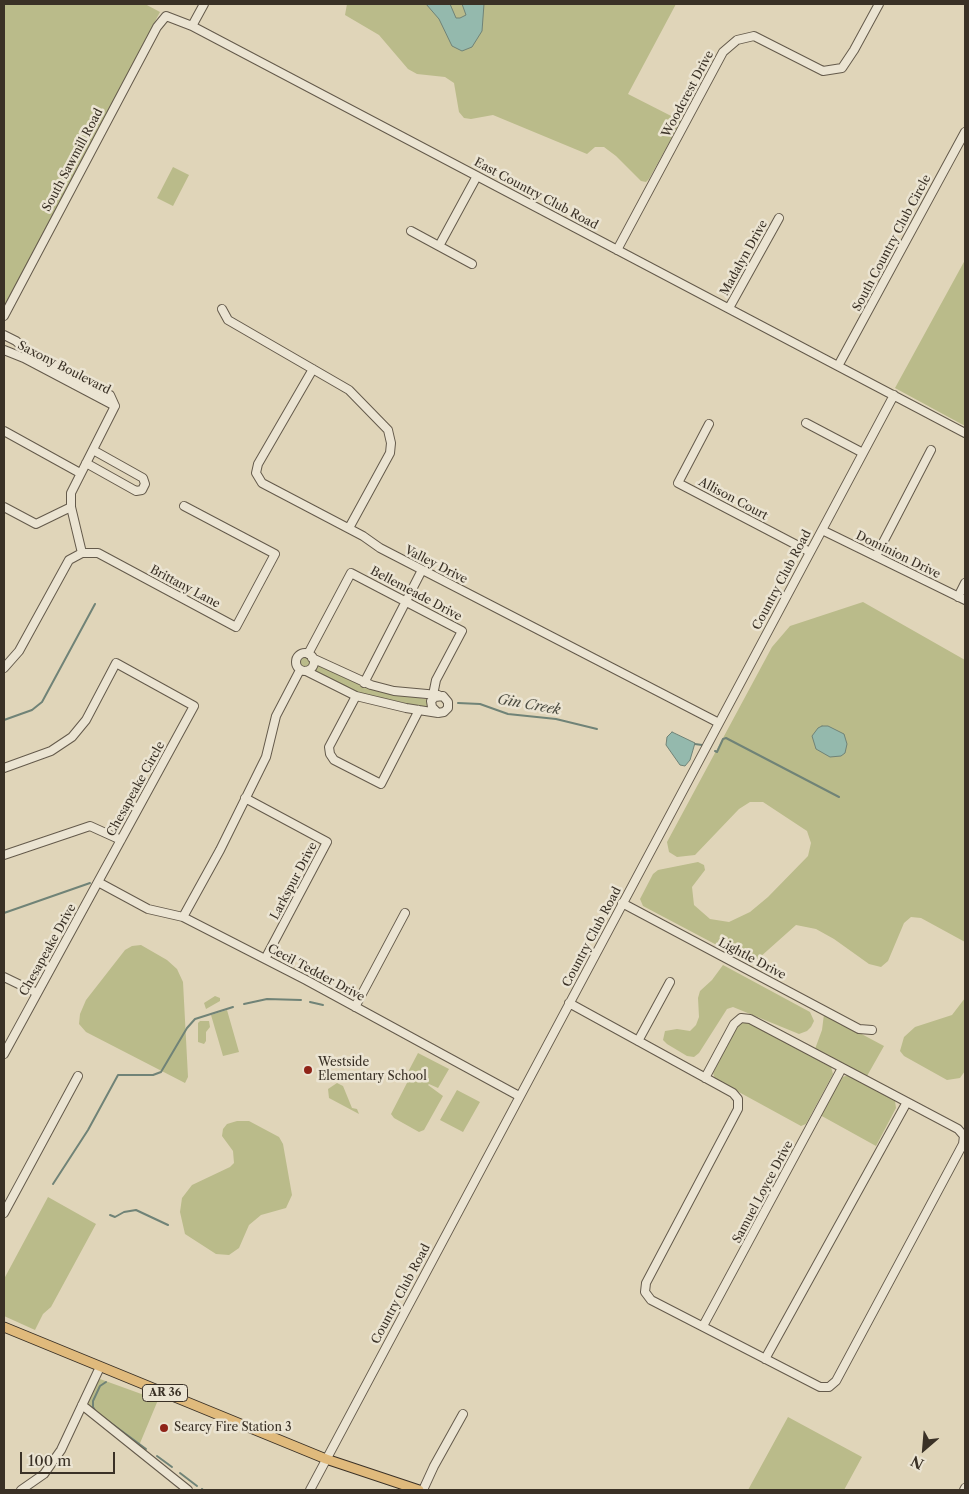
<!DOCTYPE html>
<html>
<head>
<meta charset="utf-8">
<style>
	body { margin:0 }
	#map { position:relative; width:969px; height:1494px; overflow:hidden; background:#e0d5b9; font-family:"Libre Caslon Text",serif }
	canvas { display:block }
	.frame { position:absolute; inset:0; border:5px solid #3a3126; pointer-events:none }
	.north { position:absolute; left:899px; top:1424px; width:50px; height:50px; -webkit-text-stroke:4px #ebe4d2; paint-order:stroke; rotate:207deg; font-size:14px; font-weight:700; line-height:20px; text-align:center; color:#3a3126 }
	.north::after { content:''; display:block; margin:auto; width:18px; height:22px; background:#3a3126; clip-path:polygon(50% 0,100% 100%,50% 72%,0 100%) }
	.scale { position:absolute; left:20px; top:1452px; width:95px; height:22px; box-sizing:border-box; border:2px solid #3a3126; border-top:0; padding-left:6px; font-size:15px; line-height:18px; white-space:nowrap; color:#3a3126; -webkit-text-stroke:4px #ebe4d2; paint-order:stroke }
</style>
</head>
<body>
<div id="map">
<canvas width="969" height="1494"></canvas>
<div class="frame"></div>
<div class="north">N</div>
<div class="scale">100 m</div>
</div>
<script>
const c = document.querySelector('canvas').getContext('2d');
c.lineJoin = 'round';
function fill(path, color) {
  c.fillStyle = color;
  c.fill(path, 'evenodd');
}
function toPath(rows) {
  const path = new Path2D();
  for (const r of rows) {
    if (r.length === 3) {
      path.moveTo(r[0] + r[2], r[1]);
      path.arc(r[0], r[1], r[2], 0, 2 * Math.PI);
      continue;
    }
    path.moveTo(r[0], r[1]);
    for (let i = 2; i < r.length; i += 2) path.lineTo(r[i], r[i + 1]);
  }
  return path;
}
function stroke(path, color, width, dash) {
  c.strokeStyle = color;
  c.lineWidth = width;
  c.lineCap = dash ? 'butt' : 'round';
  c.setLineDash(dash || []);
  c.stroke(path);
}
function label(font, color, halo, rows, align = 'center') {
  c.font = font + ' "Libre Caslon Text",serif';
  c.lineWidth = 5;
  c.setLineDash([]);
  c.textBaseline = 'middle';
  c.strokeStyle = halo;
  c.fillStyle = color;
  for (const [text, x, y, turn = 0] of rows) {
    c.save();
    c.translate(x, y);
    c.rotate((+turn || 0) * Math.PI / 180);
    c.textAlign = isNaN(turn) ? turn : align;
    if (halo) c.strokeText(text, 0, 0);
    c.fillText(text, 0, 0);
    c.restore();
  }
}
const green = toPath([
	[4,4,145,4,160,12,4,307],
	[347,4,676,4,628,94,681,121,649,179,646,182,641,181,616,156,604,147,595,147,587,154,493,115,471,119,464,118,459,112,454,83,445,77,417,74,408,69,379,35,345,15],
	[173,167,189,175,173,206,157,198],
	[965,260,965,426,895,388],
	[863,602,965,660,965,942,921,918,911,917,904,923,888,961,881,967,869,964,834,939,816,929,796,925,759,958,747,961,643,906,640,899,653,874,658,870,698,862,704,865,705,870,692,887,694,905,710,919,729,922,750,912,768,897,808,856,811,843,807,831,763,802,750,802,739,809,695,855,677,857,669,852,667,842,772,647,790,626],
	[304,662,6],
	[317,665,358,684,385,692,426,699,429,703,427,706,422,707,355,692,316,673,315,668],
	[141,945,167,960,177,969,183,982,188,1077,185,1083,86,1032,79,1024,80,1014,86,1000,125,950,132,946],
	[723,965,810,1012,814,1021,811,1027,807,1031,799,1034,733,1007,727,1009,699,1053,694,1057,687,1056,667,1044,663,1040,665,1031,677,1029,690,1031,696,1025,699,1017,698,998,700,991,712,980],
	[215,996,220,998,220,1001,206,1009,204,1003],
	[965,998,965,1071,960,1078,947,1080,904,1056,900,1051,904,1037,915,1027,952,1015],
	[227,1010,239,1052,223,1056,211,1015],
	[824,1014,884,1046,867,1076,815,1049,822,1030],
	[200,1021,209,1021,210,1027,206,1032,206,1041,204,1044,198,1042,198,1023],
	[742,1023,748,1023,831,1067,833,1074,806,1124,801,1126,715,1079,713,1073,737,1027],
	[418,1053,449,1069,438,1088,429,1084,428,1085,443,1096,424,1130,419,1132,394,1118,391,1114,409,1079,412,1078,418,1081,420,1078,408,1072],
	[848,1075,895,1101,896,1108,876,1146,820,1115,840,1078],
	[337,1083,343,1086,352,1108,357,1109,359,1114,329,1098,328,1089],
	[457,1090,480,1102,463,1132,440,1120],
	[237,1121,249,1121,279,1137,283,1144,292,1195,286,1208,261,1215,249,1225,239,1248,229,1255,216,1254,185,1234,180,1212,182,1198,192,1185,230,1167,234,1163,233,1151,222,1136,223,1129,227,1124],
	[48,1197,96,1224,51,1307,43,1314,35,1330,4,1316,4,1279],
	[100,1379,158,1400,138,1448,87,1407,96,1382],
	[788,1417,862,1457,844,1490,748,1490]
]);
const water = toPath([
	[426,4,450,4,456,18,460,18,466,15,462,4,484,4,482,31,472,47,462,51,452,46,439,19,426,4],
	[822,726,828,726,844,734,847,744,845,753,841,756,830,757,816,749,812,736,818,728,822,726],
	[672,732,695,743,690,760,685,766,680,765,666,745,667,737,672,732]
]);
const stream = toPath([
	[458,703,480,704,508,714,556,719,597,729],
	[4,720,32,710,42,702,95,604],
	[695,744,702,745],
	[715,751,717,752,723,739,726,738,839,797],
	[4,913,90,883],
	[310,1002,323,1005],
	[244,1004,267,999,301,1000],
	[53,1184,88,1130,118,1075,153,1075,161,1072,187,1028,195,1019,233,1007],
	[110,1215,115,1217,124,1212,136,1210,168,1225],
	[106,1382,100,1386,93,1401,93,1407,96,1412,146,1449],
	[157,1456,172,1467],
	[180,1473,197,1486],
	[202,1489,203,1490]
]);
const minor = toPath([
	[192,26,204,4],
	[411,231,472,264],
	[439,246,477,176],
	[617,250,723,52,737,40,754,36,823,71,842,68,854,50,879,4],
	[729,308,779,218],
	[222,309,228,320,349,390,388,430,391,443,390,453,349,528],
	[4,316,157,27,166,16,192,26,965,433],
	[4,335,16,341,28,352,110,395,115,406,24,358,4,350],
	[838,366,965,132],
	[313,369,258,464,256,473,262,483,363,536,380,548,719,723],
	[806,423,863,453],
	[709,424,678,483,810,552],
	[4,431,80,473],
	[86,463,136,491,142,490,145,484,143,478,93,450],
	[4,507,36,524,71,507],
	[822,530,965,600],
	[82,553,71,507,71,493,115,406],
	[876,556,931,450],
	[958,597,965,583],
	[305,662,9],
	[308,654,351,573,462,631,436,680,433,695],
	[312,658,371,685,394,691,438,695],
	[4,668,19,651,69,560,82,553,98,553,236,627,275,554,184,506],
	[306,671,356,696,406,708,438,713,444,712,448,708,448,702,443,696,435,697,431,701,432,707,438,713],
	[364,683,422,570],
	[356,696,329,747,330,754,334,760,381,784,419,710],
	[4,768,51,751,72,737,86,720,116,663,194,706,4,1054],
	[245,798,327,842,265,959],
	[4,855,90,826,121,840],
	[98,882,148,909,183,917,306,980,519,1096],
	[622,903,859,1029,872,1030],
	[183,917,220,850,266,757,276,716,300,670],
	[4,977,37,993],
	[569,1003,733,1093,738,1099,738,1109,646,1283,645,1292,651,1300,820,1387,829,1387,836,1381,902,1258,963,1144,964,1136,958,1129,750,1019,741,1018,734,1024,705,1078],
	[355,1007,405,913],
	[638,1041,670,982],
	[4,1213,78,1076],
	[703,1326,842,1068],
	[765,1359,907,1102],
	[82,1405,188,1490],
	[21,1490,44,1474,61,1450,100,1367],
	[310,1490,894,395],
	[423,1490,434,1466,463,1414],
	[964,1490,965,1488]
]);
const major = toPath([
	[4,1327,326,1459,419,1490]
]);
const markers = [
	[308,1070,5,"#8f2418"],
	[164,1428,5,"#8f2418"]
];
const shields = [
	[165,1393,45]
];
const shieldNames = [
	["AR 36",165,1393]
];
const streetNames = [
	["Woodcrest Drive",688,94,-62],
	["South Sawmill Road",73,160,-62],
	["East Country Club Road",536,194,28],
	["South Country Club Circle",892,243,-62],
	["Madalyn Drive",744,258,-61],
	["Saxony Boulevard",64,368,27],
	["Allison Court",733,499,28],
	["Dominion Drive",898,555,26],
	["Valley Drive",436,565,27],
	["Country Club Road",782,580,-62],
	["Brittany Lane",185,587,28],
	["Bellemeade Drive",416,594,28],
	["Chesapeake Circle",136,789,-61],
	["Larkspur Drive",294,881,-62],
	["Country Club Road",592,937,-62],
	["Chesapeake Drive",48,950,-61],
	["Lightle Drive",752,959,28],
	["Cecil Tedder Drive",316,973,28],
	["Samuel Loyce Drive",763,1192,-62],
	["Country Club Road",401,1294,-62]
];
const poiNames = [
	["Westside",318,1063],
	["Elementary School",318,1077],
	["Searcy Fire Station 3",174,1428]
];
const waterNames = [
	["Gin Creek",529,705,10]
];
fill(green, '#babb8a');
fill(water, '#94b9ad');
stroke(water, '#708377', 1);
stroke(stream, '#708377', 2);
stroke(minor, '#645a4b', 10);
stroke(major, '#3a3126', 11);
stroke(minor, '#ebe4d2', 8);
stroke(major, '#e0ba7c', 9);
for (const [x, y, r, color] of markers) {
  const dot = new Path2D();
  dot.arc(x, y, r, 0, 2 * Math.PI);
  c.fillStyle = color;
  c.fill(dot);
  stroke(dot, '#ebe4d2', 2);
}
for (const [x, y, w] of shields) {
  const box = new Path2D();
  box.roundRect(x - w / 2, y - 8.5, w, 17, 4);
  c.fillStyle = '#ebe4d2';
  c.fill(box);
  stroke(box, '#3a3126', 1);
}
label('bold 11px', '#3a3126', null, shieldNames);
label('12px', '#3a3126', '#ebe4d2', streetNames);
label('12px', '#3a3126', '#ebe4d2', poiNames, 'left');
label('italic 14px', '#4c4c41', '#ebe4d2', waterNames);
</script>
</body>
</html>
